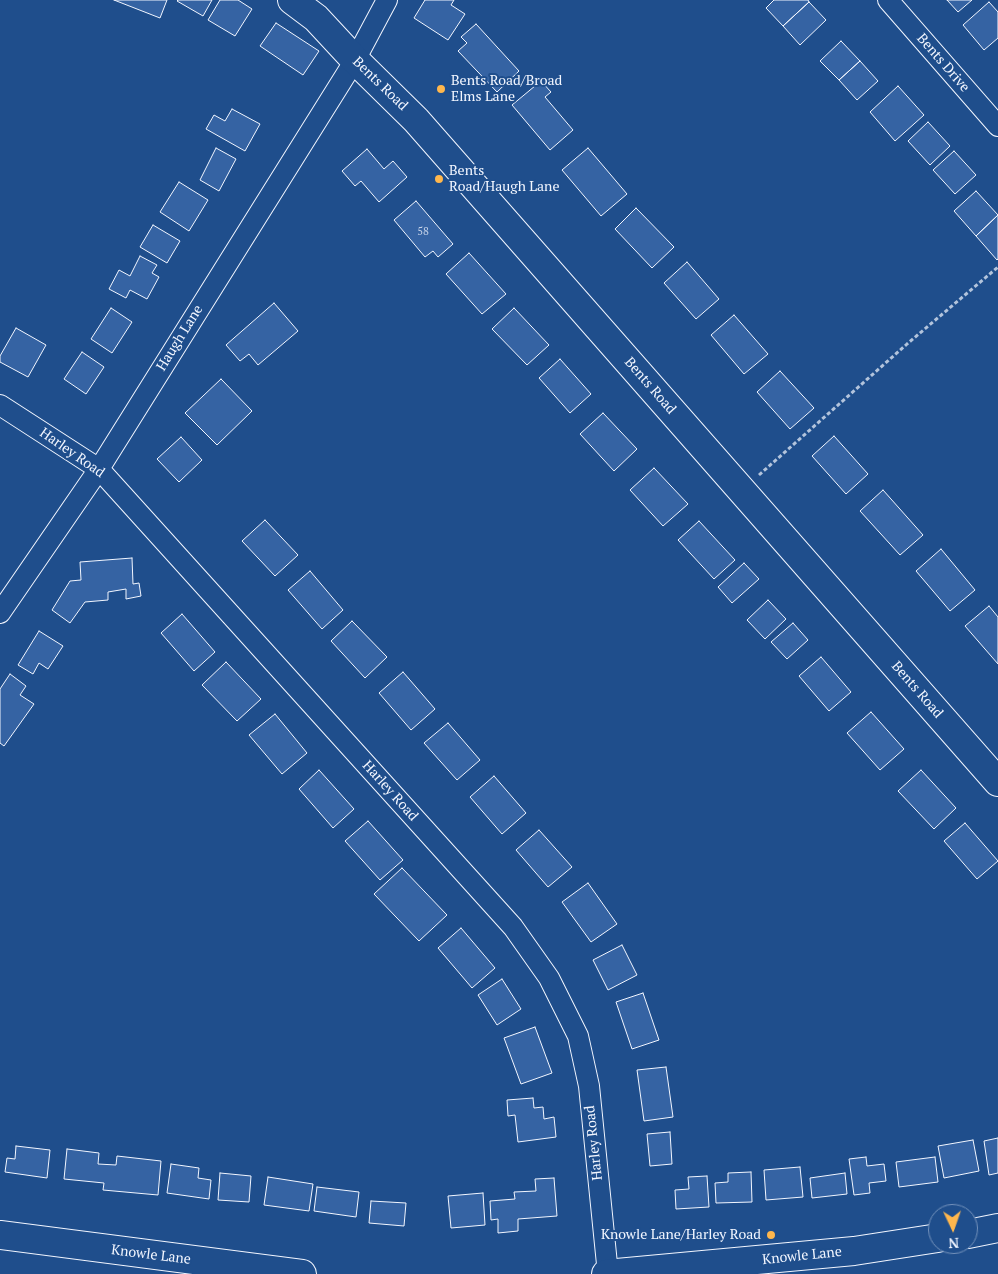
<!DOCTYPE html>
<html>
<head>
<meta charset="utf-8">
<style>
	body { margin:0 }
	#map { position:relative; width:998px; height:1274px; overflow:hidden; background:#1f4e8c; font-family:"PT Serif",serif }
	canvas { display:block }
	.north { position:absolute; left:928px; top:1204px; width:50px; height:50px; box-sizing:border-box; background:#1f4e8c; border:1px solid #7391ba; border-radius:50%; rotate:177deg; font-size:14px; font-weight:700; line-height:20px; text-align:center; color:#f2f6ff }
	.north::after { content:''; display:block; margin:auto; width:18px; height:22px; background:#ffb74d; clip-path:polygon(50% 0,100% 100%,50% 72%,0 100%) }
</style>
</head>
<body>
<div id="map">
<canvas width="998" height="1274"></canvas>
<div class="north">N</div>
</div>
<script>
const c = document.querySelector('canvas').getContext('2d');
c.lineJoin = 'round';
function fill(path, color) {
  c.fillStyle = color;
  c.fill(path, 'evenodd');
}
function toPath(rows) {
  const path = new Path2D();
  for (const r of rows) {
    path.moveTo(r[0], r[1]);
    for (let i = 2; i < r.length; i += 2) path.lineTo(r[i], r[i + 1]);
  }
  return path;
}
function stroke(path, color, width, dash) {
  c.strokeStyle = color;
  c.lineWidth = width;
  c.lineCap = dash ? 'butt' : 'round';
  c.setLineDash(dash || []);
  c.stroke(path);
}
function label(font, color, halo, rows, align = 'center') {
  c.font = font + ' "PT Serif",serif';
  c.lineWidth = 4;
  c.setLineDash([]);
  c.textBaseline = 'middle';
  c.strokeStyle = halo;
  c.fillStyle = color;
  for (const [text, x, y, turn = 0] of rows) {
    c.save();
    c.translate(x, y);
    c.rotate((+turn || 0) * Math.PI / 180);
    c.textAlign = isNaN(turn) ? turn : align;
    if (halo) c.strokeText(text, 0, 0);
    c.fillText(text, 0, 0);
    c.restore();
  }
}
const building = toPath([
	[114,0,167,0,160,18,114,0],
	[178,0,212,0,203,16,177,1,178,0],
	[220,0,238,0,252,9,235,36,208,20,220,0],
	[425,0,454,0,451,5,465,14,448,40,414,18,425,0],
	[774,0,808,0,809,2,783,26,766,8,774,0],
	[947,0,972,0,958,12,947,0],
	[809,2,826,20,800,45,783,26,809,2],
	[989,2,998,12,998,38,984,50,963,25,989,2],
	[276,23,319,51,303,75,260,46,276,23],
	[476,24,519,71,497,92,458,51,467,43,461,37,476,24],
	[841,41,860,61,839,80,820,61,841,41],
	[860,61,878,81,857,100,839,80,860,61],
	[541,81,551,92,545,97,573,130,550,150,512,105,541,81],
	[898,86,924,115,895,141,870,112,898,86],
	[232,109,260,124,245,151,206,129,214,115,225,121,232,109],
	[928,122,950,146,930,165,908,141,928,122],
	[216,148,236,159,219,191,200,180,216,148],
	[588,148,627,194,601,216,562,170,588,148],
	[367,149,384,169,393,161,407,177,379,202,361,181,355,186,342,171,367,149],
	[954,151,976,175,955,194,933,170,954,151],
	[179,182,208,200,189,231,160,212,179,182],
	[976,191,998,215,976,236,954,211,976,191],
	[416,201,453,244,438,257,433,251,425,257,394,220,416,201],
	[636,208,674,247,652,268,615,229,636,208],
	[998,215,998,259,997,260,976,236,998,215],
	[153,225,180,241,167,263,140,247,153,225],
	[469,253,506,294,482,314,446,274,469,253],
	[140,256,157,265,152,273,159,277,147,299,130,290,126,298,109,289,119,270,130,276,140,256],
	[687,262,719,299,696,319,664,283,687,262],
	[274,303,298,331,258,365,249,354,240,361,226,345,274,303],
	[111,308,132,322,112,353,91,339,111,308],
	[514,308,549,345,527,365,492,329,514,308],
	[734,315,768,354,744,374,711,335,734,315],
	[16,328,46,345,28,377,0,362,0,356,16,328],
	[82,352,104,367,86,394,64,379,82,352],
	[560,359,591,394,570,413,539,378,560,359],
	[780,371,814,408,790,429,757,392,780,371],
	[221,379,252,411,217,445,185,413,221,379],
	[603,413,637,449,614,471,580,434,603,413],
	[834,436,868,474,846,494,812,456,834,436],
	[181,437,202,460,179,482,157,459,181,437],
	[654,468,688,504,663,526,630,490,654,468],
	[883,490,923,535,900,555,860,511,883,490],
	[265,520,298,555,275,576,242,541,265,520],
	[699,521,735,560,714,579,678,540,699,521],
	[941,549,975,590,950,611,916,571,941,549],
	[132,558,133,584,139,583,141,596,126,599,126,589,108,592,108,600,85,602,70,623,52,610,70,581,81,580,80,562,132,558],
	[744,563,759,579,732,603,718,587,744,563],
	[310,571,343,610,322,629,288,590,310,571],
	[768,600,786,619,765,639,747,620,768,600],
	[989,606,998,617,998,664,965,626,989,606],
	[182,614,215,652,194,671,161,633,182,614],
	[352,621,387,657,365,678,331,641,352,621],
	[793,623,808,640,787,659,771,642,793,623],
	[39,631,63,646,48,669,39,663,33,674,18,665,39,631],
	[821,657,851,692,829,711,799,676,821,657],
	[226,662,261,699,237,721,202,685,226,662],
	[403,672,435,709,411,730,379,693,403,672],
	[10,674,26,686,20,695,34,704,4,746,0,743,0,689,10,674],
	[871,712,904,749,880,770,847,733,871,712],
	[275,714,307,753,282,774,249,735,275,714],
	[448,723,480,760,457,780,424,743,448,723],
	[319,770,354,809,333,828,299,789,319,770],
	[921,770,956,808,934,829,898,791,921,770],
	[494,776,526,813,502,834,470,797,494,776],
	[368,821,403,860,380,880,345,841,368,821],
	[965,823,998,861,977,879,944,841,965,823],
	[539,830,572,867,548,887,516,850,539,830],
	[402,868,447,915,419,941,374,894,402,868],
	[588,883,617,924,591,942,562,902,588,883],
	[461,928,495,968,472,988,438,948,461,928],
	[622,945,637,975,608,990,593,960,622,945],
	[502,979,521,1009,497,1025,478,995,502,979],
	[643,993,659,1040,632,1049,616,1002,643,993],
	[535,1027,552,1073,521,1084,504,1038,535,1027],
	[666,1067,673,1117,644,1121,637,1070,666,1067],
	[533,1098,534,1108,543,1107,544,1119,554,1117,556,1137,518,1142,515,1115,508,1116,507,1100,533,1098],
	[670,1132,672,1164,650,1166,647,1134,670,1132],
	[998,1138,998,1173,989,1175,984,1141,998,1138],
	[973,1140,979,1171,944,1178,938,1146,973,1140],
	[16,1146,50,1150,47,1178,5,1172,7,1158,15,1159,16,1146],
	[67,1149,99,1153,98,1164,116,1165,117,1156,161,1161,158,1195,103,1190,104,1183,64,1179,67,1149],
	[866,1157,867,1166,884,1164,886,1181,869,1183,870,1193,854,1195,849,1159,866,1157],
	[935,1157,938,1182,899,1187,896,1162,935,1157],
	[171,1164,199,1168,198,1178,211,1180,209,1199,167,1193,171,1164],
	[800,1167,803,1197,766,1200,764,1170,800,1167],
	[751,1172,752,1202,716,1203,715,1183,728,1182,728,1173,751,1172],
	[220,1173,251,1176,249,1202,218,1200,220,1173],
	[845,1173,847,1194,812,1198,810,1178,845,1173],
	[707,1176,709,1207,676,1209,675,1190,689,1189,688,1177,707,1176],
	[268,1177,313,1184,309,1211,264,1205,268,1177],
	[554,1178,557,1216,518,1219,518,1231,498,1233,498,1219,491,1220,490,1201,515,1199,514,1192,536,1191,535,1179,554,1178],
	[317,1187,359,1192,356,1217,314,1211,317,1187],
	[483,1193,485,1225,451,1228,448,1196,483,1193],
	[371,1201,406,1203,404,1226,369,1223,371,1201]
]);
const path = toPath([
	[759,475,907,344,998,267]
]);
const street = toPath([
	[888,0,998,126],
	[0,405,99,469,513,927,549,978,578,1036,589,1086,608,1274],
	[0,613,99,469,355,60,387,0]
]);
const secondary = toPath([
	[292,0,316,18,355,60,416,120,998,782],
	[968,1234,998,1228],
	[0,1235,302,1274],
	[606,1274,854,1251,938,1238]
]);
const markers = [
	[441,89,5,"#ffb74d"],
	[439,179,5,"#ffb74d"],
	[771,1235,5,"#ffb74d"]
];
const numberNames = [
	["58",423,232]
];
const streetNames = [
	["Bents Drive",943,63,49],
	["Bents Road",380,84,44],
	["Haugh Lane",180,338,-58],
	["Bents Road",650,386,49],
	["Harley Road",72,453,35],
	["Bents Road",917,690,49],
	["Harley Road",390,791,48],
	["Harley Road",594,1143,-96],
	["Knowle Lane",151,1255,7],
	["Knowle Lane",802,1256,-6]
];
const poiNames = [
	["Bents Road/Broad",451,81],
	["Elms Lane",451,97],
	["Bents",449,171],
	["Road/Haugh Lane",449,187],
	["Knowle Lane/Harley Road",761,1235,"right"]
];
fill(building, '#3563a3');
stroke(building, '#f2f6ff', 1);
stroke(street, '#f2f6ff', 22);
stroke(secondary, '#f2f6ff', 30);
stroke(path, '#b3c4dc', 3, [4, 2.5]);
stroke(street, '#1f4e8c', 20);
stroke(secondary, '#1f4e8c', 28);
for (const [x, y, r, color] of markers) {
  const dot = new Path2D();
  dot.arc(x, y, r, 0, 2 * Math.PI);
  c.fillStyle = color;
  c.fill(dot);
  stroke(dot, '#1f4e8c', 2);
}
label('11px', '#c3d1e8', null, numberNames);
label('14px', '#f2f6ff', '#1f4e8c', streetNames);
label('14px', '#f2f6ff', '#1f4e8c', poiNames, 'left');
</script>
</body>
</html>
